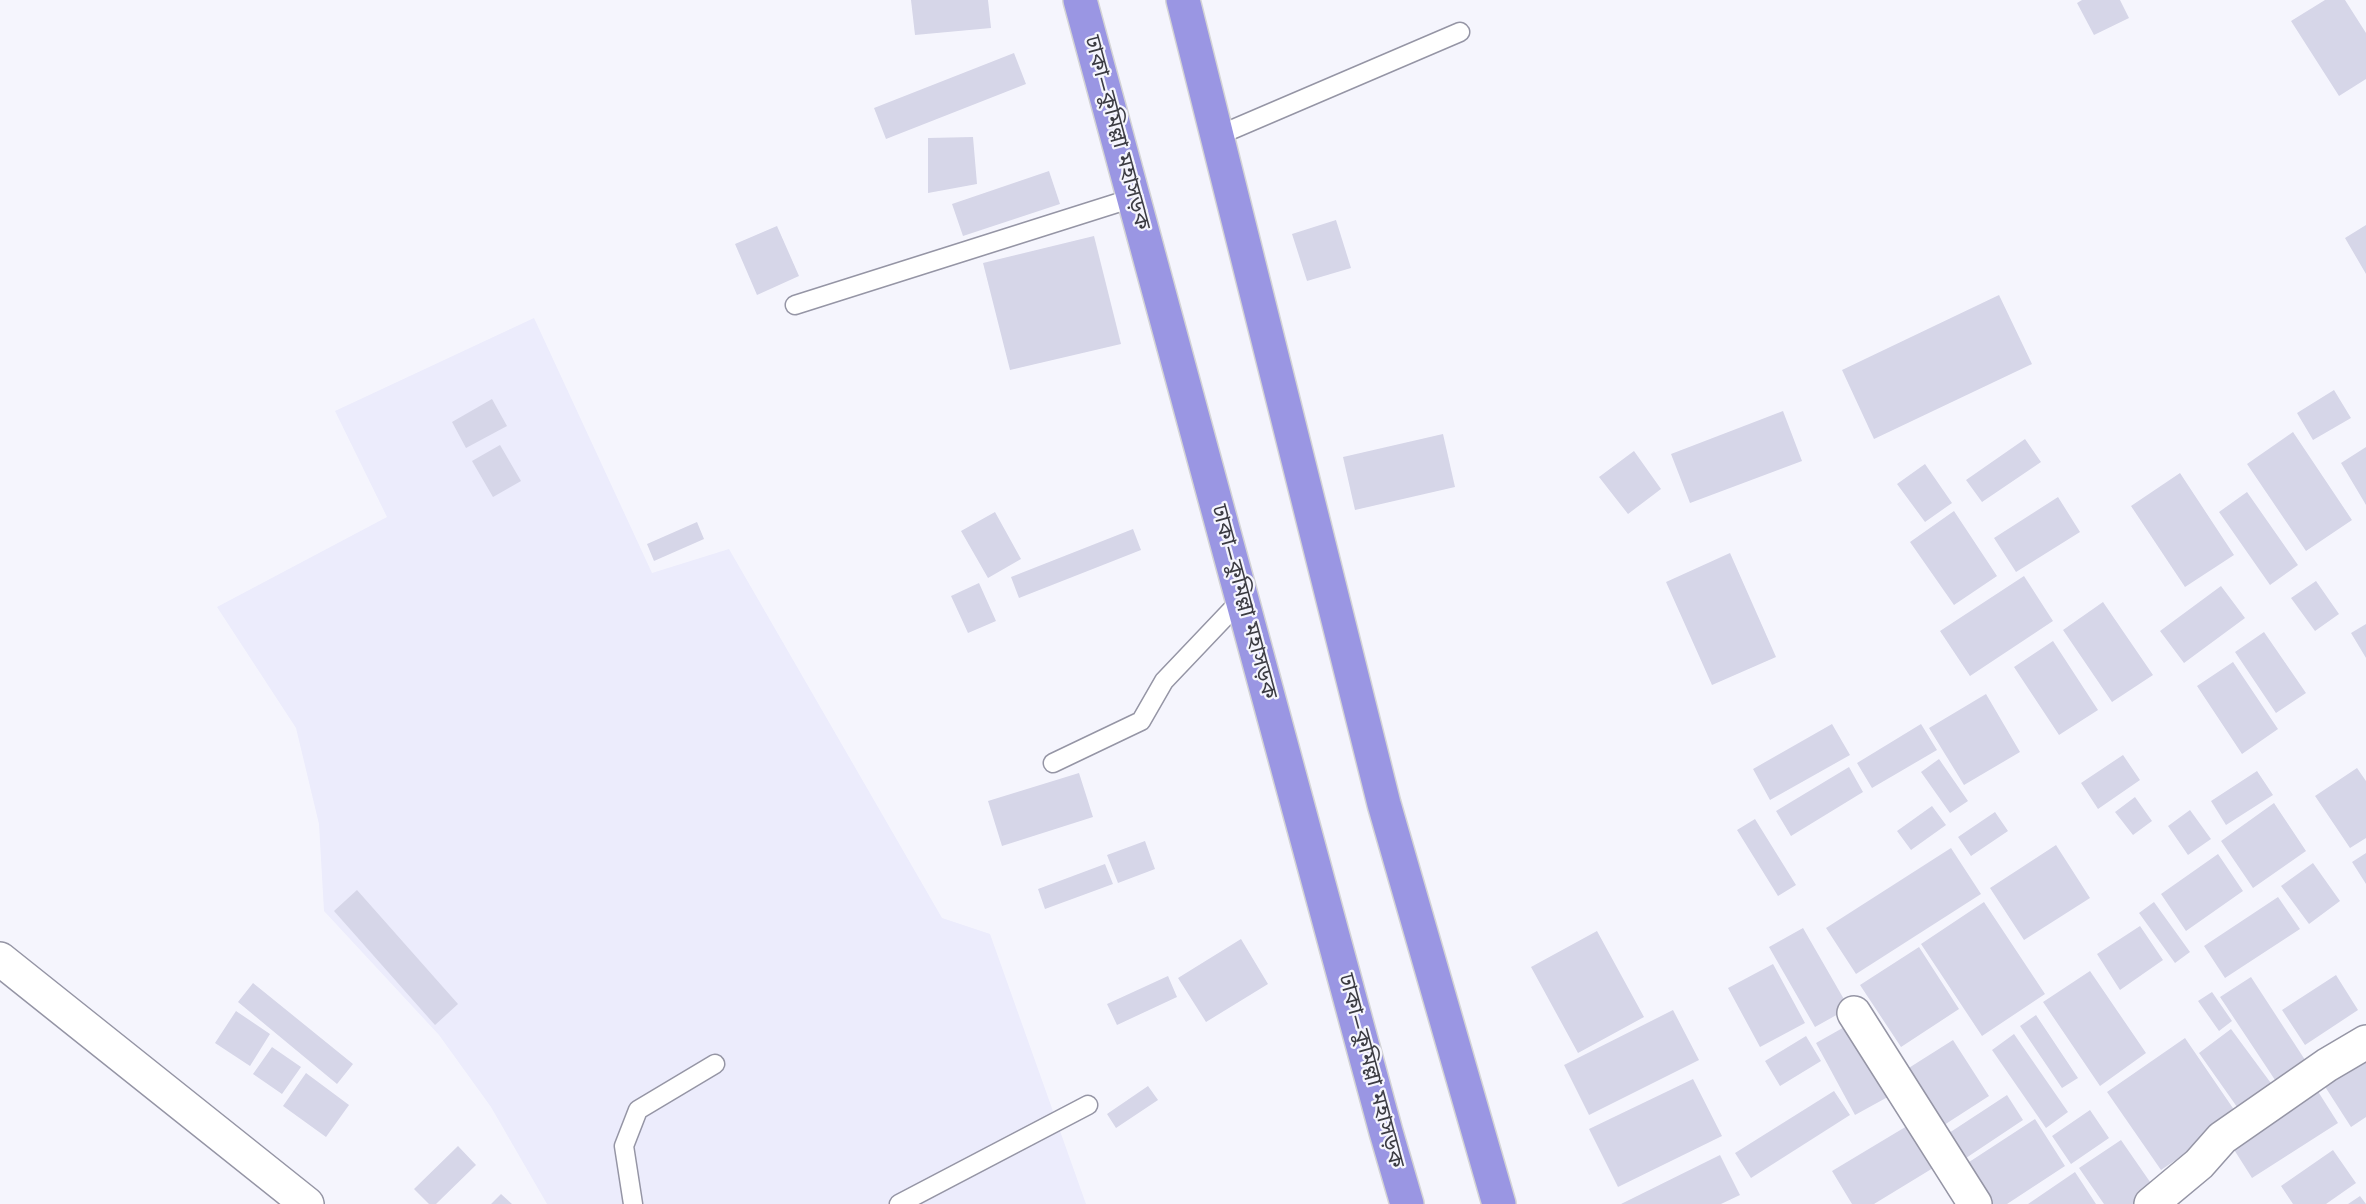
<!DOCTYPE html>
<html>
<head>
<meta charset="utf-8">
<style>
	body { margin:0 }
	canvas { display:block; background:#f5f5fd }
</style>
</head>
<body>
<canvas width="2366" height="1204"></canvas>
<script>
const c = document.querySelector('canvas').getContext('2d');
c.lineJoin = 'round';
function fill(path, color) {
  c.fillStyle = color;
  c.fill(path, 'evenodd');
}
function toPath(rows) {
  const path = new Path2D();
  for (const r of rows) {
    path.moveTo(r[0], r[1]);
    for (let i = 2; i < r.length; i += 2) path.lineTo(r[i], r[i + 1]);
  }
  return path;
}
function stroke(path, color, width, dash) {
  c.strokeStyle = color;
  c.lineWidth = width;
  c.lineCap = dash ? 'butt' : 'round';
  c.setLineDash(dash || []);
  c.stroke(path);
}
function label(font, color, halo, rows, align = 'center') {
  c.font = font + ' Jost,"Noto Sans Bengali",sans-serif';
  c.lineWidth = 4.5;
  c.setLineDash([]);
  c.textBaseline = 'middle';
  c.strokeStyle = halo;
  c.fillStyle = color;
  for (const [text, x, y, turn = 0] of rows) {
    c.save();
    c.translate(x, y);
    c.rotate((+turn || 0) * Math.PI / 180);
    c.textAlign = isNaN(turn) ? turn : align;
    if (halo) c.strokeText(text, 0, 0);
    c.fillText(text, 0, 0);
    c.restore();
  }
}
const built = toPath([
	[534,318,652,573,729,549,942,918,990,934,1086,1204,547,1204,491,1107,439,1035,324,911,319,824,296,728,217,607,387,517,335,411]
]);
const building = toPath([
	[911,0,988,0,991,28,915,35],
	[2082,0,2120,0,2129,18,2094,35,2077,3],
	[2325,0,2345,0,2366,33,2366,79,2339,96,2291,21],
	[1014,53,1026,84,886,139,874,108],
	[973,137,977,184,928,193,928,138],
	[1049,171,1060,204,963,236,952,204],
	[1336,220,1351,268,1307,281,1292,234],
	[2366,225,2366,274,2345,238],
	[777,226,799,276,757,295,735,244],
	[1094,236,1121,344,1010,370,983,263],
	[1999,295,2032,364,1874,439,1842,370],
	[2334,390,2351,418,2313,440,2297,413],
	[492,399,507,426,466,448,452,422],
	[1783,411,1802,461,1690,503,1671,454],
	[2293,432,2352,520,2306,551,2247,464],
	[1443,434,1455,487,1355,510,1343,457],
	[2025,439,2041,462,1982,502,1966,480],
	[500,445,521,481,493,497,472,461],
	[2366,447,2366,505,2341,463],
	[1634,451,1661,489,1628,514,1599,477],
	[1925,464,1952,503,1925,522,1897,484],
	[2180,473,2234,555,2185,587,2131,506],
	[2247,492,2298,565,2270,585,2219,512],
	[2058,497,2080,532,2016,572,1994,538],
	[1954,511,1997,576,1954,605,1910,542],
	[995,512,1021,559,988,578,961,531],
	[697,522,704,539,654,561,647,544],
	[1133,529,1141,550,1019,598,1011,577],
	[1730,553,1776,657,1712,685,1666,582],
	[2024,576,2053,621,1970,676,1940,631],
	[2316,581,2339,614,2315,631,2291,598],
	[979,583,996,621,968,633,951,596],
	[2221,586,2245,618,2184,663,2160,631],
	[2103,602,2153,675,2112,702,2063,630],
	[2366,624,2366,658,2351,633],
	[2264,632,2306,693,2276,713,2235,652],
	[2053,641,2098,710,2059,735,2014,667],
	[2233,662,2278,729,2242,754,2197,686],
	[1986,694,2020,752,1964,785,1929,728],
	[1832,724,1850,755,1770,800,1753,769],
	[1921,724,1937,750,1872,788,1857,763],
	[2123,755,2140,780,2098,809,2081,783],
	[1939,759,1968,801,1950,813,1921,772],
	[1849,767,1863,792,1791,836,1776,811],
	[2357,768,2366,781,2366,838,2350,848,2315,796],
	[2257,771,2273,795,2226,825,2211,801],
	[1079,773,1093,817,1002,846,988,801],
	[2135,797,2152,821,2133,835,2115,812],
	[2274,803,2306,851,2253,888,2221,841],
	[1932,806,1946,825,1911,850,1897,831],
	[2190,810,2211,839,2188,855,2168,826],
	[1995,812,2008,831,1971,856,1958,837],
	[1755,819,1796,885,1778,896,1737,830],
	[1145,841,1155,869,1118,883,1107,855],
	[2056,845,2090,898,2024,940,1990,888],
	[1951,848,1981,894,1856,974,1826,928],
	[2366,853,2366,884,2352,862],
	[2218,854,2243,891,2186,931,2161,894],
	[2313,863,2340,901,2309,924,2281,886],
	[1105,864,1113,884,1045,909,1038,889],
	[357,890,458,1004,435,1025,334,911],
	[2278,897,2300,929,2225,978,2204,946],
	[1984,902,2045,994,1982,1036,1921,944],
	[2154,902,2190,952,2175,963,2139,913],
	[2140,926,2163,960,2120,990,2097,954],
	[1803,928,1849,1008,1815,1027,1769,947],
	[1597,931,1644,1017,1578,1053,1531,967],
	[1241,939,1268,984,1206,1022,1178,978],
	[1919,947,1959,1009,1901,1047,1860,985],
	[1773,964,1805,1023,1760,1047,1728,988],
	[2090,971,2146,1053,2100,1086,2043,1002],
	[2336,975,2358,1010,2305,1045,2282,1010],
	[1168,976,1177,997,1117,1025,1107,1004],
	[2251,977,2309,1066,2279,1086,2220,997],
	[253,983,353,1064,337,1084,238,1002],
	[2212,992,2232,1021,2219,1031,2198,1001],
	[1673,1010,1699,1060,1589,1115,1564,1065],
	[236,1011,270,1034,250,1066,215,1043],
	[2036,1015,2078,1078,2062,1088,2020,1026],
	[1855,1021,1895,1093,1855,1115,1816,1043],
	[2231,1029,2276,1090,2242,1114,2199,1053],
	[2014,1034,2068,1112,2046,1128,1992,1050],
	[1806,1036,1821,1061,1780,1086,1765,1061],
	[2185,1038,2239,1117,2161,1170,2107,1092],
	[1953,1040,1989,1096,1941,1127,1904,1071],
	[272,1047,301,1067,282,1094,253,1074],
	[2366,1054,2366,1117,2351,1127,2322,1082],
	[306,1073,349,1105,326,1137,283,1106],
	[1693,1079,1722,1136,1618,1187,1589,1129],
	[2312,1082,2338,1123,2252,1178,2226,1137],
	[1148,1086,1158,1100,1116,1128,1107,1114],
	[1834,1091,1850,1115,1751,1178,1735,1153],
	[2007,1095,2023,1120,1966,1158,1949,1133],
	[2090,1110,2109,1138,2071,1164,2052,1136],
	[2035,1119,2065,1166,2007,1204,1988,1204,1963,1166],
	[1912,1123,1938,1165,1874,1204,1852,1204,1832,1171],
	[2121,1140,2157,1192,2139,1204,2104,1204,2079,1168],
	[458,1146,476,1165,436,1204,429,1204,414,1189],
	[2333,1150,2356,1183,2326,1204,2293,1204,2281,1186],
	[1720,1155,1740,1195,1721,1204,1621,1204],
	[2075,1172,2096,1204,2028,1204],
	[501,1194,512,1204,491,1204],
	[2360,1196,2366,1204,2348,1204]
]);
const lane = toPath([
	[1217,136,1460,32],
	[795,305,1133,198],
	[1053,763,1141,721,1164,681,1242,599],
	[633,1204,624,1146,638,1110,715,1064],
	[899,1204,1088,1105]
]);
const street = toPath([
	[1854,1013,1975,1204],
	[2151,1204,2199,1164,2222,1138,2327,1065,2366,1042]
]);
const secondary = toPath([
	[0,959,307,1204]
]);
const highway = toPath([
	[1080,0,1386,1132,1407,1204],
	[1183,0,1384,804,1499,1204]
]);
const streetNames = [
	["ঢাকা–কুমিল্লা মহাসড়ক",1116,133,75],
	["ঢাকা–কুমিল্লা মহাসড়ক",1243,602,75],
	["ঢাকা–কুমিল্লা মহাসড়ক",1370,1071,75]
];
fill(built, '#ececfc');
fill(building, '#d6d6e8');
stroke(lane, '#9595a5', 21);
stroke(street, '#9595a5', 36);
stroke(secondary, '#9595a5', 36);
stroke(highway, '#d4d4d6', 36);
stroke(lane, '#fff', 18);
stroke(street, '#fff', 33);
stroke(secondary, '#fff', 33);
stroke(highway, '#9a96e3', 33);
label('22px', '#3c3c43', '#f5f5fd', streetNames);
</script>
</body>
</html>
